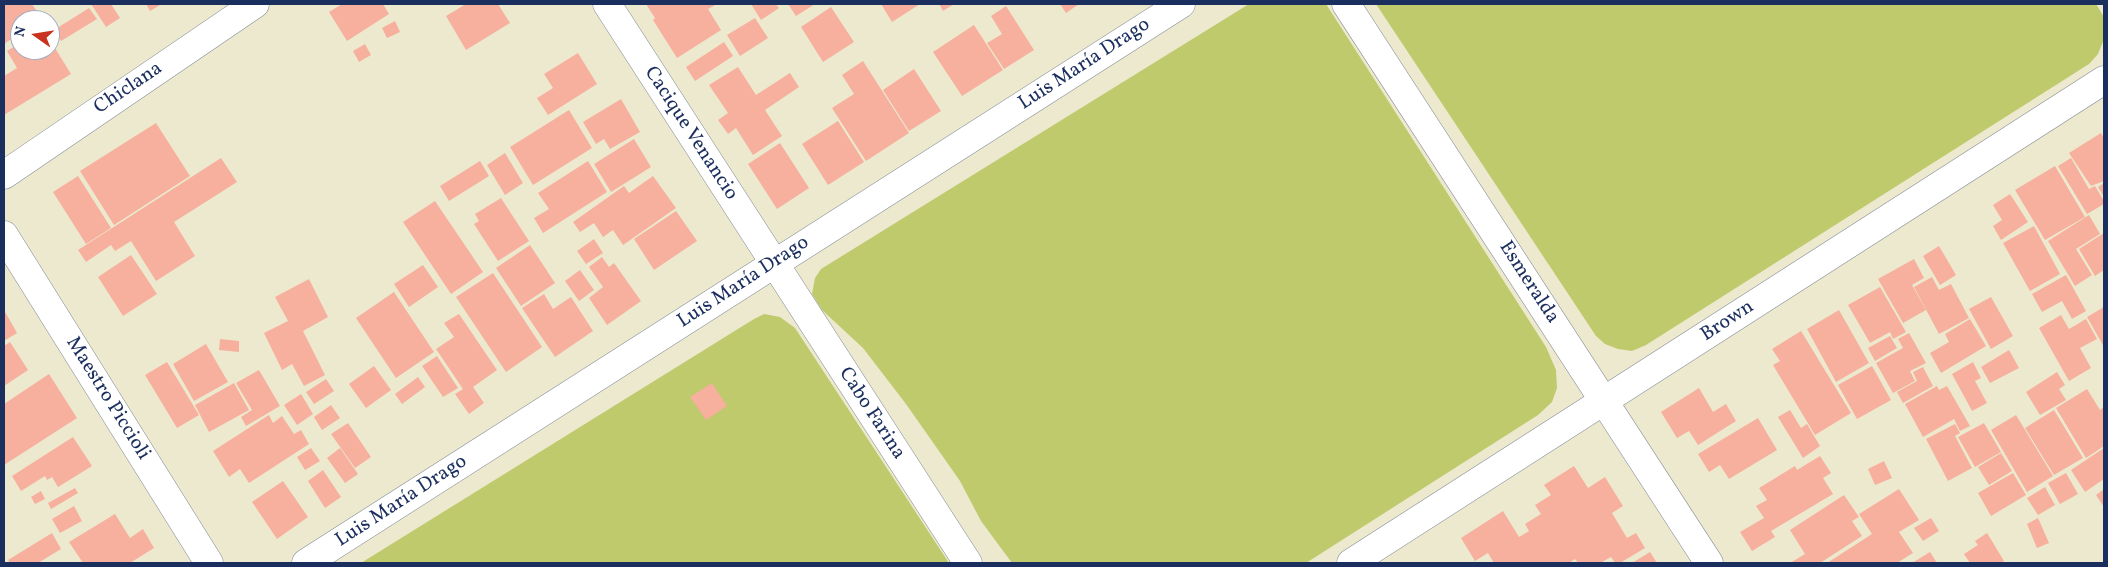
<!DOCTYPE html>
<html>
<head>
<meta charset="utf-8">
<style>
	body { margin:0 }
	#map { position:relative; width:2108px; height:567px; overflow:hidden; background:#ede9cf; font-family:Vollkorn,serif }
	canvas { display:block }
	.frame { position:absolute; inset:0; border:5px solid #1b2f5e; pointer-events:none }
	.north { position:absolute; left:10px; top:10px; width:50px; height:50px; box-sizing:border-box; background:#fff; border:1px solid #a4acbf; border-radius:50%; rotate:283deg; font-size:14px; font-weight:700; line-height:20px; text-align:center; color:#1b2f5e }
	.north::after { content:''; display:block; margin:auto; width:18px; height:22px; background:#c8321e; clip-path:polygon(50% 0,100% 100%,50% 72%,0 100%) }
</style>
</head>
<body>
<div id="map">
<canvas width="2108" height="567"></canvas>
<div class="frame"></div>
<div class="north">N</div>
</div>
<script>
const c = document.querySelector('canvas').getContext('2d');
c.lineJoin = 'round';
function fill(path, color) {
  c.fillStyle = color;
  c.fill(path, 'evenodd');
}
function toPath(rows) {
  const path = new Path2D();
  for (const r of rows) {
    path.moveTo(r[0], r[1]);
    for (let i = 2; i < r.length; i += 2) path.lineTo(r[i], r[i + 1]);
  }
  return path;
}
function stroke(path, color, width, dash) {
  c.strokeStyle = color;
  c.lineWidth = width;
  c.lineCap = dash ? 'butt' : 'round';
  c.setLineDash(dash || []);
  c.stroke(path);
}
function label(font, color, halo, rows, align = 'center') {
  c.font = font + ' Vollkorn,serif';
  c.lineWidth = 4.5;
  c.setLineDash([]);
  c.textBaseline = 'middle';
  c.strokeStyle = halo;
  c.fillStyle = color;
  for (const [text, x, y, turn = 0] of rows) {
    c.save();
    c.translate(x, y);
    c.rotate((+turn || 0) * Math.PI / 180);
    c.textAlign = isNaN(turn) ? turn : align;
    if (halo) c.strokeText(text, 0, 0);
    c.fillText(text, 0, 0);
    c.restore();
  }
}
const green = toPath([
	[1249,4,1326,4,1546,347,1556,370,1557,388,1552,402,1538,415,1306,563,1012,563,981,521,960,481,906,404,863,348,822,310,812,294,815,278,821,269],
	[1376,4,2096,4,2104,17,2104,39,2098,54,2089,64,1646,345,1632,351,1618,349,1605,344,1596,336],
	[764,314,780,317,795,328,949,563,361,563,754,319]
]);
const building = toPath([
	[4,4,32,4,42,19,20,20,20,33,4,44],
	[91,4,111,4,120,18,106,27],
	[146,4,162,4,150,11],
	[342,4,383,4,389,14,347,41,329,12],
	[466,4,498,4,510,23,466,50,446,16],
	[646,4,717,4,708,9,721,30,677,58,653,20,655,18],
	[751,4,776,4,779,8,761,20],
	[788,4,815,4,796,16],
	[881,4,920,4,892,22],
	[939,4,954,4,943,11],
	[1060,4,1079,4,1066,13],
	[1006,6,1034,50,1004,69,987,43,1002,34,991,16],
	[831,7,854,42,823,62,801,27],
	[89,8,97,19,61,41,54,30],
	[755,18,768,38,740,56,727,35],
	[395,21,400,32,387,38,382,28],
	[974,25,1003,70,962,96,933,52],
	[50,40,71,74,4,115,4,76,17,68,7,51,20,43,20,50,50,50],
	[724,42,733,56,695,81,686,67],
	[365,44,371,55,359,62,353,51],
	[578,53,597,84,548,115,537,98,553,88,544,74],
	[863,61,909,133,866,161,832,108,854,94,842,75],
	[738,67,756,95,790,73,799,87,765,110,782,136,753,155,736,128,728,134,718,120,728,113,709,85],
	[914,69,941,111,909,131,883,90],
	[621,99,640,132,610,149,604,139,596,144,583,122],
	[569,110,592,148,533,185,510,147],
	[838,121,864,162,828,185,802,144],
	[156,123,190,176,114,225,80,171],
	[2101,133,2104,138,2104,181,2091,186,2069,153],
	[634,139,651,167,611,192,594,164],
	[780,143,809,188,777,209,748,164],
	[505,153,523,183,505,195,487,165],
	[221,158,237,182,174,222,195,256,156,281,131,241,115,251,111,245,86,262,78,250],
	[2071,158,2089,189,2095,186,2104,201,2104,204,2087,214,2058,166],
	[480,161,489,176,449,201,440,186],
	[588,161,607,192,543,233,534,218,549,209,538,193],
	[2055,166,2085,217,2045,240,2015,190],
	[78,176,111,228,86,244,53,192],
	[653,176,676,208,623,245,613,230,603,237,594,223,580,232,573,222,624,186,629,193],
	[2104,183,2104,197,2098,187],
	[2010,194,2028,222,2001,240,1993,226,2002,220,1993,205],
	[501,198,529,241,498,261,474,224,479,221,475,214],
	[435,201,483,272,451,294,403,222],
	[676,211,697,241,654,270,634,239],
	[2089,215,2100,234,2076,249,2092,275,2075,286,2048,241],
	[2034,226,2060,274,2030,291,2003,243],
	[2104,233,2104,270,2095,276,2079,249],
	[594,239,603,253,586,264,577,251],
	[530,245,555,283,521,306,496,268],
	[1939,246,1956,275,1940,285,1923,256],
	[131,255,157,294,123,316,98,277],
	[602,257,609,267,614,263,641,301,607,325,589,298,603,287,589,267],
	[1914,259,1924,278,1912,285,1926,310,1903,323,1878,279],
	[423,265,438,287,409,307,394,284],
	[580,270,594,290,579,301,565,281],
	[493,273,542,347,506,372,456,297],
	[2066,275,2086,311,2072,319,2062,301,2042,312,2032,294],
	[1932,277,1939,290,1951,284,1969,318,1939,334,1914,287],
	[309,279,328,317,303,331,325,375,304,386,292,364,282,370,264,333,288,321,275,297],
	[1880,287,1906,332,1893,339,1890,332,1870,343,1848,305],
	[394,292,434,352,396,378,356,318],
	[544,294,553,309,571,297,593,331,555,357,522,308],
	[1991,297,2013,336,1991,349,1969,309],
	[2104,307,2104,347,2087,317],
	[4,310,17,333,4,341],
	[1839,310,1869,363,1836,382,1807,329],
	[459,314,497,370,473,387,484,403,469,414,455,394,463,389,436,349,454,337,444,323],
	[2061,315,2069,329,2086,319,2097,339,2080,348,2091,368,2069,381,2039,328],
	[1970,319,1986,346,1941,373,1930,353,1949,342,1945,334],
	[1801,331,1851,413,1815,435,1773,365,1780,361,1772,349],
	[1909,333,1926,363,1910,371,1915,381,1893,393,1876,363,1903,348,1898,339],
	[1890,336,1897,348,1875,361,1868,348],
	[220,339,239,341,239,352,219,350],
	[10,342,28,370,4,386,4,346],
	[206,344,228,382,194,401,173,364],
	[2009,350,2019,368,1990,383,1981,367],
	[437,356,458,388,443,397,422,366],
	[167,362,199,415,177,428,145,375],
	[1973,362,1981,378,1975,381,1987,403,1972,411,1952,374],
	[374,366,391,390,366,408,349,384],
	[1872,366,1891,400,1857,419,1838,385],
	[1923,367,1933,386,1903,403,1897,392,1917,381,1913,372],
	[259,370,280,406,246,426,241,417,252,410,236,383],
	[2057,372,2065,385,2059,389,2066,400,2040,415,2026,392],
	[49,374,77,418,4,465,4,404],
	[418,377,425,387,402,404,395,394],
	[326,379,334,391,314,404,306,392],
	[234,383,249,410,209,432,195,405],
	[712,383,727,406,706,420,690,397],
	[1937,386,1939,390,1947,386,1970,426,1960,431,1954,419,1923,437,1905,404],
	[1699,388,1713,412,1726,404,1736,421,1698,445,1689,431,1677,438,1661,412],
	[2087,389,2100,410,2104,407,2104,446,2086,458,2056,408],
	[301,394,313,414,297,425,284,405],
	[331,405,340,418,322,430,314,417],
	[1790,410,1801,428,1807,424,1820,446,1803,458,1778,417],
	[2054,410,2083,458,2054,475,2025,428],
	[269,415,273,423,282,416,294,434,301,430,309,444,249,483,240,469,229,477,213,451],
	[2016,415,2053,476,2027,492,1991,430],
	[1758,418,1777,450,1729,479,1720,465,1709,472,1698,454],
	[348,423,371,457,355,468,331,434],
	[1984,423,2001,452,1975,467,1958,437],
	[1955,424,1960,433,1955,436,1972,468,1948,481,1926,439],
	[73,437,92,466,58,487,52,477,47,480,45,476,21,491,12,476],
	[311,448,320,461,305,470,297,457],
	[340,448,358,474,345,483,327,458],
	[2104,448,2104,479,2085,492,2071,470],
	[2001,453,2012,471,1989,485,1978,467],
	[1820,456,1831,473,1823,478,1833,494,1771,531,1775,537,1752,551,1740,532,1764,518,1756,506,1767,500,1759,488,1795,466,1797,470],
	[1884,461,1892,478,1875,485,1868,469],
	[1574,466,1588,488,1605,477,1623,506,1612,513,1627,538,1636,533,1645,548,1620,563,1615,563,1611,557,1600,563,1578,563,1575,559,1569,563,1494,563,1488,553,1475,561,1461,538,1503,511,1519,537,1529,531,1525,524,1541,514,1535,505,1551,495,1544,485],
	[323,470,341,497,325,508,308,481],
	[2013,473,2026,495,1991,516,1978,493],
	[2066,473,2078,494,2060,504,2048,483],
	[283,481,308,517,277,539,252,502],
	[2045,487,2055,505,2038,515,2027,498],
	[75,488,78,493,51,509,48,503],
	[1899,489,1919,520,1899,532,1913,553,1897,563,1827,563,1872,534,1859,514],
	[2104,489,2104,507,2096,495],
	[41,491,45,499,35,504,31,497],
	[1844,495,1859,517,1852,521,1862,536,1820,563,1790,563,1805,554,1790,530],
	[74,506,82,521,60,533,52,519],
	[115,514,130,538,143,529,154,548,130,563,83,563,69,542],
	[1931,518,1939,531,1923,541,1914,528],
	[2038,518,2049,543,2037,548,2027,524],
	[52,533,61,549,38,563,10,563,8,560],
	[1987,533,2004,561,2000,563,1970,563,1964,554,1978,545,1975,541],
	[1650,552,1657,563,1632,563],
	[1930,552,1937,563,1912,563]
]);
const minor = toPath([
	[607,4,968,563],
	[1346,4,1709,563],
	[4,175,255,4],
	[4,235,209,563]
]);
const primary = toPath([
	[306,563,1181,4],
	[1351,563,2104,80]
]);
const streetNames = [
	["Luis María Drago",1085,65,-33],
	["Chiclana",129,89,-34],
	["Cacique Venancio",690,134,57],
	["Luis María Drago",744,283,-33],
	["Esmeralda",1528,283,57],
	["Brown",1728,322,-33],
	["Maestro Piccioli",107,399,58],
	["Cabo Farina",871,414,57],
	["Luis María Drago",402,502,-33]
];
fill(green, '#beca6c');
fill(building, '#f6b09d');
stroke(minor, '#848c96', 29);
stroke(primary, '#848c96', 29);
stroke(minor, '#fff', 28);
stroke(primary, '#fff', 28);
label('20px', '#1b2f5e', '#fff', streetNames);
</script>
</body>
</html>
